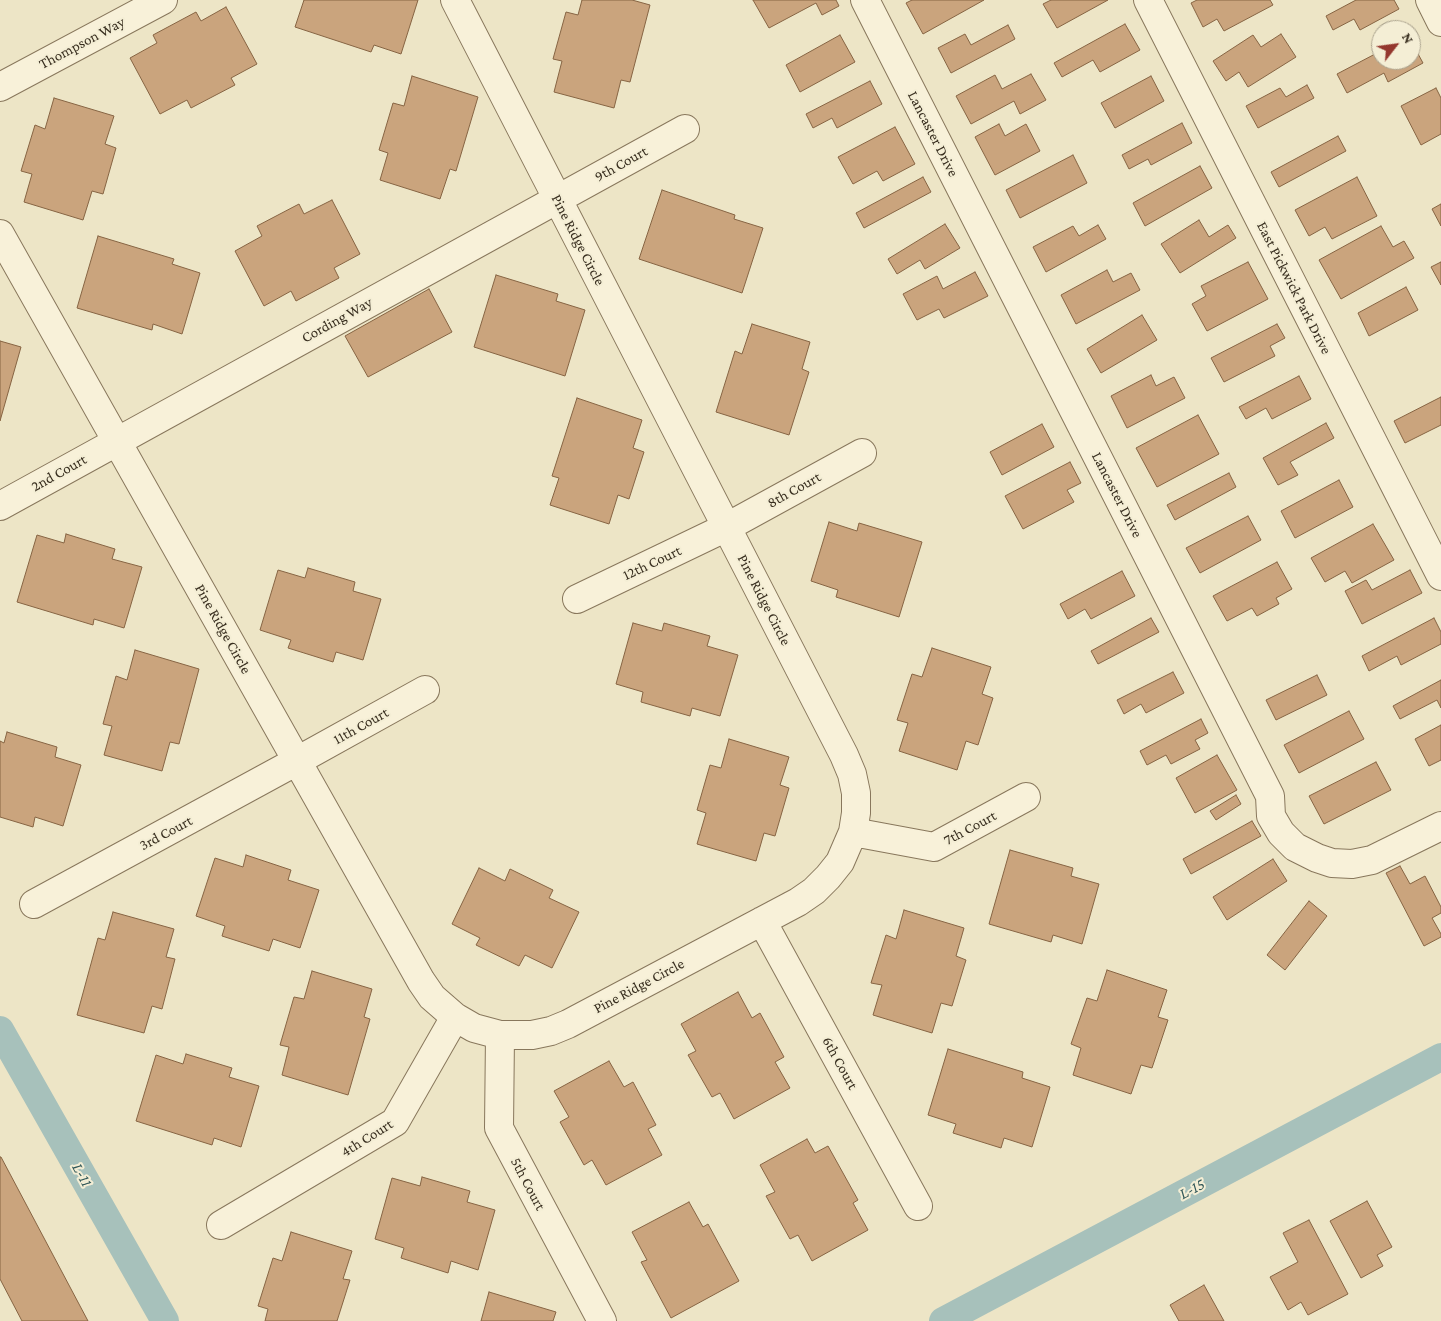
<!DOCTYPE html>
<html>
<head>
<meta charset="utf-8">
<style>
	body { margin:0 }
	#map { position:relative; width:1441px; height:1321px; overflow:hidden; background:#ede5c6; font-family:"Crimson Pro",serif }
	canvas { display:block }
	.north { position:absolute; left:1371px; top:20px; width:50px; height:50px; box-sizing:border-box; background:#f4eed5; border:1px solid #a9a18c; border-radius:50%; rotate:60deg; font-size:14px; font-weight:700; line-height:20px; text-align:center; color:#382e1f }
	.north::after { content:''; display:block; margin:auto; width:18px; height:22px; background:#94372e; clip-path:polygon(50% 0,100% 100%,50% 72%,0 100%) }
</style>
</head>
<body>
<div id="map">
<canvas width="1441" height="1321"></canvas>
<div class="north">N</div>
</div>
<script>
const c = document.querySelector('canvas').getContext('2d');
c.lineJoin = 'round';
function toPath(rows) {
  const path = new Path2D();
  for (const r of rows) {
    path.moveTo(r[0], r[1]);
    for (let i = 2; i < r.length; i += 2) path.lineTo(r[i], r[i + 1]);
  }
  return path;
}
function stroke(path, color, width, dash) {
  c.strokeStyle = color;
  c.lineWidth = width;
  c.lineCap = dash ? 'butt' : 'round';
  c.setLineDash(dash || []);
  c.stroke(path);
}
function fill(path, color) {
  c.fillStyle = color;
  c.fill(path, 'evenodd');
}
function label(font, color, halo, rows, align = 'center') {
  c.font = font + ' "Crimson Pro",serif';
  c.lineWidth = 4;
  c.setLineDash([]);
  c.textBaseline = 'middle';
  c.strokeStyle = halo;
  c.fillStyle = color;
  for (const [text, x, y, turn = 0] of rows) {
    c.save();
    c.translate(x, y);
    c.rotate((+turn || 0) * Math.PI / 180);
    c.textAlign = isNaN(turn) ? turn : align;
    if (halo) c.strokeText(text, 0, 0);
    c.fillText(text, 0, 0);
    c.restore();
  }
}
const canal = toPath([
	[0,1030,165,1321],
	[943,1321,1441,1057]
]);
const building = toPath([
	[304,0,418,0,401,54,374,45,371,52,295,27,304,0],
	[582,0,632,0,650,5,630,82,621,80,614,108,554,92,562,61,553,59,566,12,578,15,582,0],
	[753,0,836,0,839,6,822,15,816,3,769,28,753,0],
	[912,0,984,0,923,34,906,3,912,0],
	[1051,0,1108,0,1057,28,1043,4,1051,0],
	[1197,0,1270,0,1273,5,1224,31,1217,19,1203,27,1191,3,1197,0],
	[1356,0,1394,0,1399,9,1360,30,1354,19,1333,30,1326,16,1356,0],
	[226,7,257,64,231,78,235,85,191,108,187,100,160,114,130,58,157,43,153,35,196,12,201,21,226,7],
	[1125,24,1140,50,1100,72,1093,60,1062,77,1054,63,1125,24],
	[1008,25,1015,39,951,73,938,48,965,34,971,45,1008,25],
	[1281,34,1296,57,1248,87,1239,72,1226,81,1213,61,1253,35,1261,47,1281,34],
	[840,35,855,62,800,92,786,65,840,35],
	[1381,41,1381,60,1411,60,1411,41,1423,63,1388,82,1384,73,1347,93,1337,74,1377,53,1372,45,1381,41],
	[1031,74,1046,100,1020,114,1014,101,971,124,956,96,995,75,1002,89,1031,74],
	[412,76,478,97,456,171,450,169,440,199,380,180,388,153,379,150,393,103,404,106,412,76],
	[1151,76,1164,101,1115,128,1101,103,1151,76],
	[870,81,882,104,837,128,832,118,813,128,806,114,870,81],
	[1307,85,1314,98,1258,128,1246,106,1280,88,1286,97,1307,85],
	[1436,88,1441,98,1441,134,1421,145,1401,106,1436,88],
	[54,98,114,116,105,144,116,148,103,194,92,191,83,220,24,202,32,174,21,171,35,125,45,129,54,98],
	[1182,123,1192,143,1151,165,1148,159,1129,169,1122,155,1182,123],
	[999,124,1005,136,1026,124,1040,151,995,175,975,137,999,124],
	[895,127,915,164,883,181,877,171,853,184,838,157,895,127],
	[1338,136,1346,151,1279,187,1271,172,1338,136],
	[1073,155,1087,183,1020,218,1006,190,1073,155],
	[1200,166,1212,188,1145,226,1133,203,1200,166],
	[923,177,931,192,864,228,856,213,923,177],
	[1357,177,1377,216,1332,239,1325,227,1309,236,1295,210,1357,177],
	[662,190,735,215,734,219,763,228,742,293,639,259,662,190],
	[332,200,360,254,334,268,339,278,296,301,291,291,264,306,235,251,262,236,257,226,299,204,304,214,332,200],
	[1441,204,1441,226,1432,209,1441,204],
	[1199,220,1209,237,1228,225,1236,238,1180,273,1161,244,1199,220],
	[945,224,960,248,925,269,920,260,897,274,888,259,945,224],
	[1098,225,1106,239,1046,272,1033,247,1073,226,1079,236,1098,225],
	[1381,226,1393,247,1404,241,1414,258,1341,299,1319,260,1381,226],
	[98,236,174,259,172,264,200,273,182,334,153,324,152,330,77,308,98,236],
	[1248,262,1268,299,1207,331,1192,304,1206,296,1201,286,1248,262],
	[1441,262,1441,285,1431,267,1441,262],
	[1107,270,1113,282,1131,273,1140,290,1076,324,1061,295,1107,270],
	[975,272,988,296,944,318,939,309,917,320,903,294,937,276,943,289,975,272],
	[496,275,558,294,556,301,585,310,565,376,474,347,496,275],
	[1406,287,1418,310,1369,336,1358,313,1406,287],
	[429,289,452,332,368,377,345,336,429,289],
	[1142,315,1157,340,1101,373,1087,349,1142,315],
	[752,324,810,342,802,369,809,372,789,435,716,412,735,351,742,354,752,324],
	[1277,324,1285,338,1270,346,1275,356,1224,382,1211,358,1277,324],
	[0,341,21,347,0,421,0,341],
	[1151,375,1156,386,1174,377,1185,398,1127,428,1111,396,1151,375],
	[1299,376,1311,399,1272,419,1266,408,1246,419,1239,407,1299,376],
	[1441,397,1441,425,1405,443,1394,421,1441,397],
	[577,398,642,420,633,448,644,452,629,499,618,495,609,524,550,505,559,478,552,476,577,398],
	[1198,415,1219,454,1157,487,1136,448,1198,415],
	[1326,423,1334,438,1290,462,1298,475,1278,485,1263,458,1326,423],
	[1042,424,1054,447,1002,475,990,452,1042,424],
	[1070,462,1081,483,1067,490,1074,502,1023,529,1005,496,1070,462],
	[1229,473,1236,487,1175,520,1167,505,1229,473],
	[1339,480,1353,507,1295,538,1281,511,1339,480],
	[1248,516,1261,540,1200,573,1186,548,1248,516],
	[829,522,857,531,859,523,922,542,899,617,836,597,838,590,811,581,829,522],
	[1373,524,1394,560,1352,583,1345,571,1325,582,1311,558,1373,524],
	[66,534,115,549,112,559,142,567,124,628,94,619,93,625,17,602,37,535,64,543,66,534],
	[1277,562,1292,589,1276,598,1279,604,1257,616,1252,608,1227,621,1213,596,1277,562],
	[308,568,355,582,353,591,381,599,363,660,336,652,333,662,288,648,291,640,260,630,278,570,305,578,308,568],
	[1410,570,1422,593,1362,624,1345,591,1366,580,1372,590,1410,570],
	[1122,571,1135,596,1091,619,1085,609,1068,619,1060,604,1122,571],
	[1151,618,1159,632,1098,664,1091,651,1151,618],
	[1434,618,1441,632,1441,644,1401,665,1397,656,1369,671,1362,656,1434,618],
	[633,623,662,631,664,623,710,636,707,646,738,655,720,716,692,708,690,716,641,702,643,692,616,684,633,623],
	[932,648,991,667,982,694,993,698,978,745,966,741,957,770,899,751,908,723,897,720,912,674,922,677,932,648],
	[135,650,199,669,179,744,170,742,162,771,104,755,112,726,103,724,116,676,127,680,135,650],
	[1173,672,1184,693,1146,713,1141,704,1124,714,1117,700,1173,672],
	[1317,675,1327,695,1276,720,1266,700,1317,675],
	[1441,680,1441,708,1437,700,1400,719,1393,706,1441,680],
	[1349,711,1364,739,1299,773,1284,745,1349,711],
	[1201,719,1208,733,1195,740,1200,749,1171,764,1166,755,1147,765,1140,751,1201,719],
	[1441,725,1441,760,1429,766,1415,739,1441,725],
	[7,732,57,747,55,757,81,765,63,826,35,817,33,827,0,817,0,741,4,743,7,732],
	[729,739,789,757,780,785,789,788,775,836,764,833,756,861,697,844,706,813,697,810,710,765,721,768,729,739],
	[1217,755,1237,790,1195,813,1176,778,1217,755],
	[1376,762,1391,790,1324,824,1309,796,1376,762],
	[1236,795,1241,804,1216,820,1210,811,1236,795],
	[1252,821,1261,836,1191,874,1183,859,1252,821],
	[1010,850,1073,868,1071,876,1099,884,1082,944,1053,935,1051,942,989,924,1010,850],
	[246,855,291,870,288,880,319,890,300,948,273,939,269,951,222,936,225,926,196,916,215,858,243,867,246,855],
	[1273,859,1287,881,1227,920,1213,897,1273,859],
	[1400,866,1410,884,1425,876,1441,907,1441,913,1432,918,1441,934,1441,937,1424,946,1386,873,1400,866],
	[479,868,505,881,510,869,553,890,549,898,579,912,552,968,525,955,519,966,476,945,480,938,452,924,479,868],
	[1309,901,1327,916,1285,970,1267,955,1309,901],
	[904,910,964,928,956,956,966,960,952,1006,941,1003,932,1033,873,1015,882,985,871,983,886,935,896,939,904,910],
	[113,912,174,929,166,957,175,959,162,1009,152,1006,144,1033,77,1015,98,938,105,940,113,912],
	[1107,970,1167,990,1158,1017,1168,1020,1152,1068,1141,1065,1131,1094,1073,1075,1081,1048,1071,1044,1087,998,1097,1001,1107,970],
	[312,971,372,989,364,1017,370,1019,348,1095,282,1075,289,1047,280,1045,294,997,304,999,312,971],
	[738,992,752,1018,760,1013,784,1057,775,1062,790,1088,734,1119,720,1093,712,1097,688,1055,696,1051,681,1024,738,992],
	[948,1049,1023,1072,1022,1078,1050,1087,1032,1147,1004,1138,1001,1148,953,1133,956,1124,928,1115,948,1049],
	[186,1054,232,1068,229,1077,259,1086,241,1147,214,1138,212,1145,136,1121,156,1055,183,1064,186,1054],
	[609,1061,624,1087,633,1082,656,1125,648,1129,662,1155,606,1185,592,1160,584,1165,560,1122,569,1117,554,1091,609,1061],
	[807,1139,815,1153,828,1146,858,1200,853,1203,868,1230,812,1261,798,1235,790,1239,766,1196,775,1192,760,1165,807,1139],
	[0,1157,1,1157,88,1321,22,1321,0,1279,0,1157],
	[422,1177,470,1191,467,1202,495,1210,478,1270,451,1261,448,1273,401,1258,404,1248,375,1239,392,1178,420,1186,422,1177],
	[1367,1201,1392,1247,1377,1255,1383,1266,1361,1278,1330,1221,1367,1201],
	[689,1202,703,1227,708,1224,739,1281,671,1318,641,1262,647,1260,632,1232,689,1202],
	[1309,1220,1348,1294,1308,1315,1301,1302,1288,1310,1270,1277,1298,1262,1283,1233,1309,1220],
	[291,1232,352,1251,343,1279,350,1280,337,1321,265,1321,268,1309,258,1306,273,1258,282,1261,291,1232],
	[1204,1285,1224,1321,1179,1321,1170,1305,1204,1285],
	[489,1292,556,1312,553,1321,481,1321,489,1292]
]);
const minor = toPath([
	[865,0,1270,796,1271,816,1281,833,1295,847,1317,858,1332,863,1352,864,1372,860,1441,826],
	[1148,0,1441,576],
	[1430,0,1441,22],
	[0,87,163,0],
	[0,234,421,981,432,997,455,1017,474,1028,500,1035,532,1035,551,1031,568,1024,798,902,814,891,828,877,840,862,853,832,856,813,856,793,852,774,844,755,455,0],
	[0,506,685,129],
	[577,599,727,527,862,453],
	[853,832,934,847,1026,797],
	[34,904,297,761,425,690],
	[762,921,918,1206],
	[500,1035,499,1128,602,1321],
	[221,1225,395,1122,455,1017]
]);
const streetNames = [
	["Thompson Way",82,43,-28],
	["Lancaster Drive",933,134,63],
	["9th Court",621,164,-29],
	["Pine Ridge Circle",578,240,63],
	["East Pickwick Park Drive",1294,288,63],
	["Cording Way",337,320,-29],
	["2nd Court",59,473,-29],
	["8th Court",794,490,-29],
	["Lancaster Drive",1117,495,63],
	["12th Court",652,563,-25],
	["Pine Ridge Circle",764,600,63],
	["Pine Ridge Circle",223,629,61],
	["11th Court",361,726,-29],
	["7th Court",970,828,-28],
	["3rd Court",166,833,-28],
	["Pine Ridge Circle",639,986,-28],
	["6th Court",840,1063,61],
	["4th Court",367,1138,-32],
	["5th Court",528,1184,62]
];
const waterNames = [
	["L-11",82,1175,61],
	["L-15",1192,1189,-28]
];
stroke(canal, '#a7c1bb', 28);
fill(building, '#caa47d');
stroke(building, '#866443', 1);
stroke(minor, '#88775c', 30);
stroke(minor, '#f8f1d9', 28);
label('15px', '#382e1f', '#f4eed5', streetNames);
label('italic 16px', '#2f5657', '#f4eed5', waterNames);
</script>
</body>
</html>
